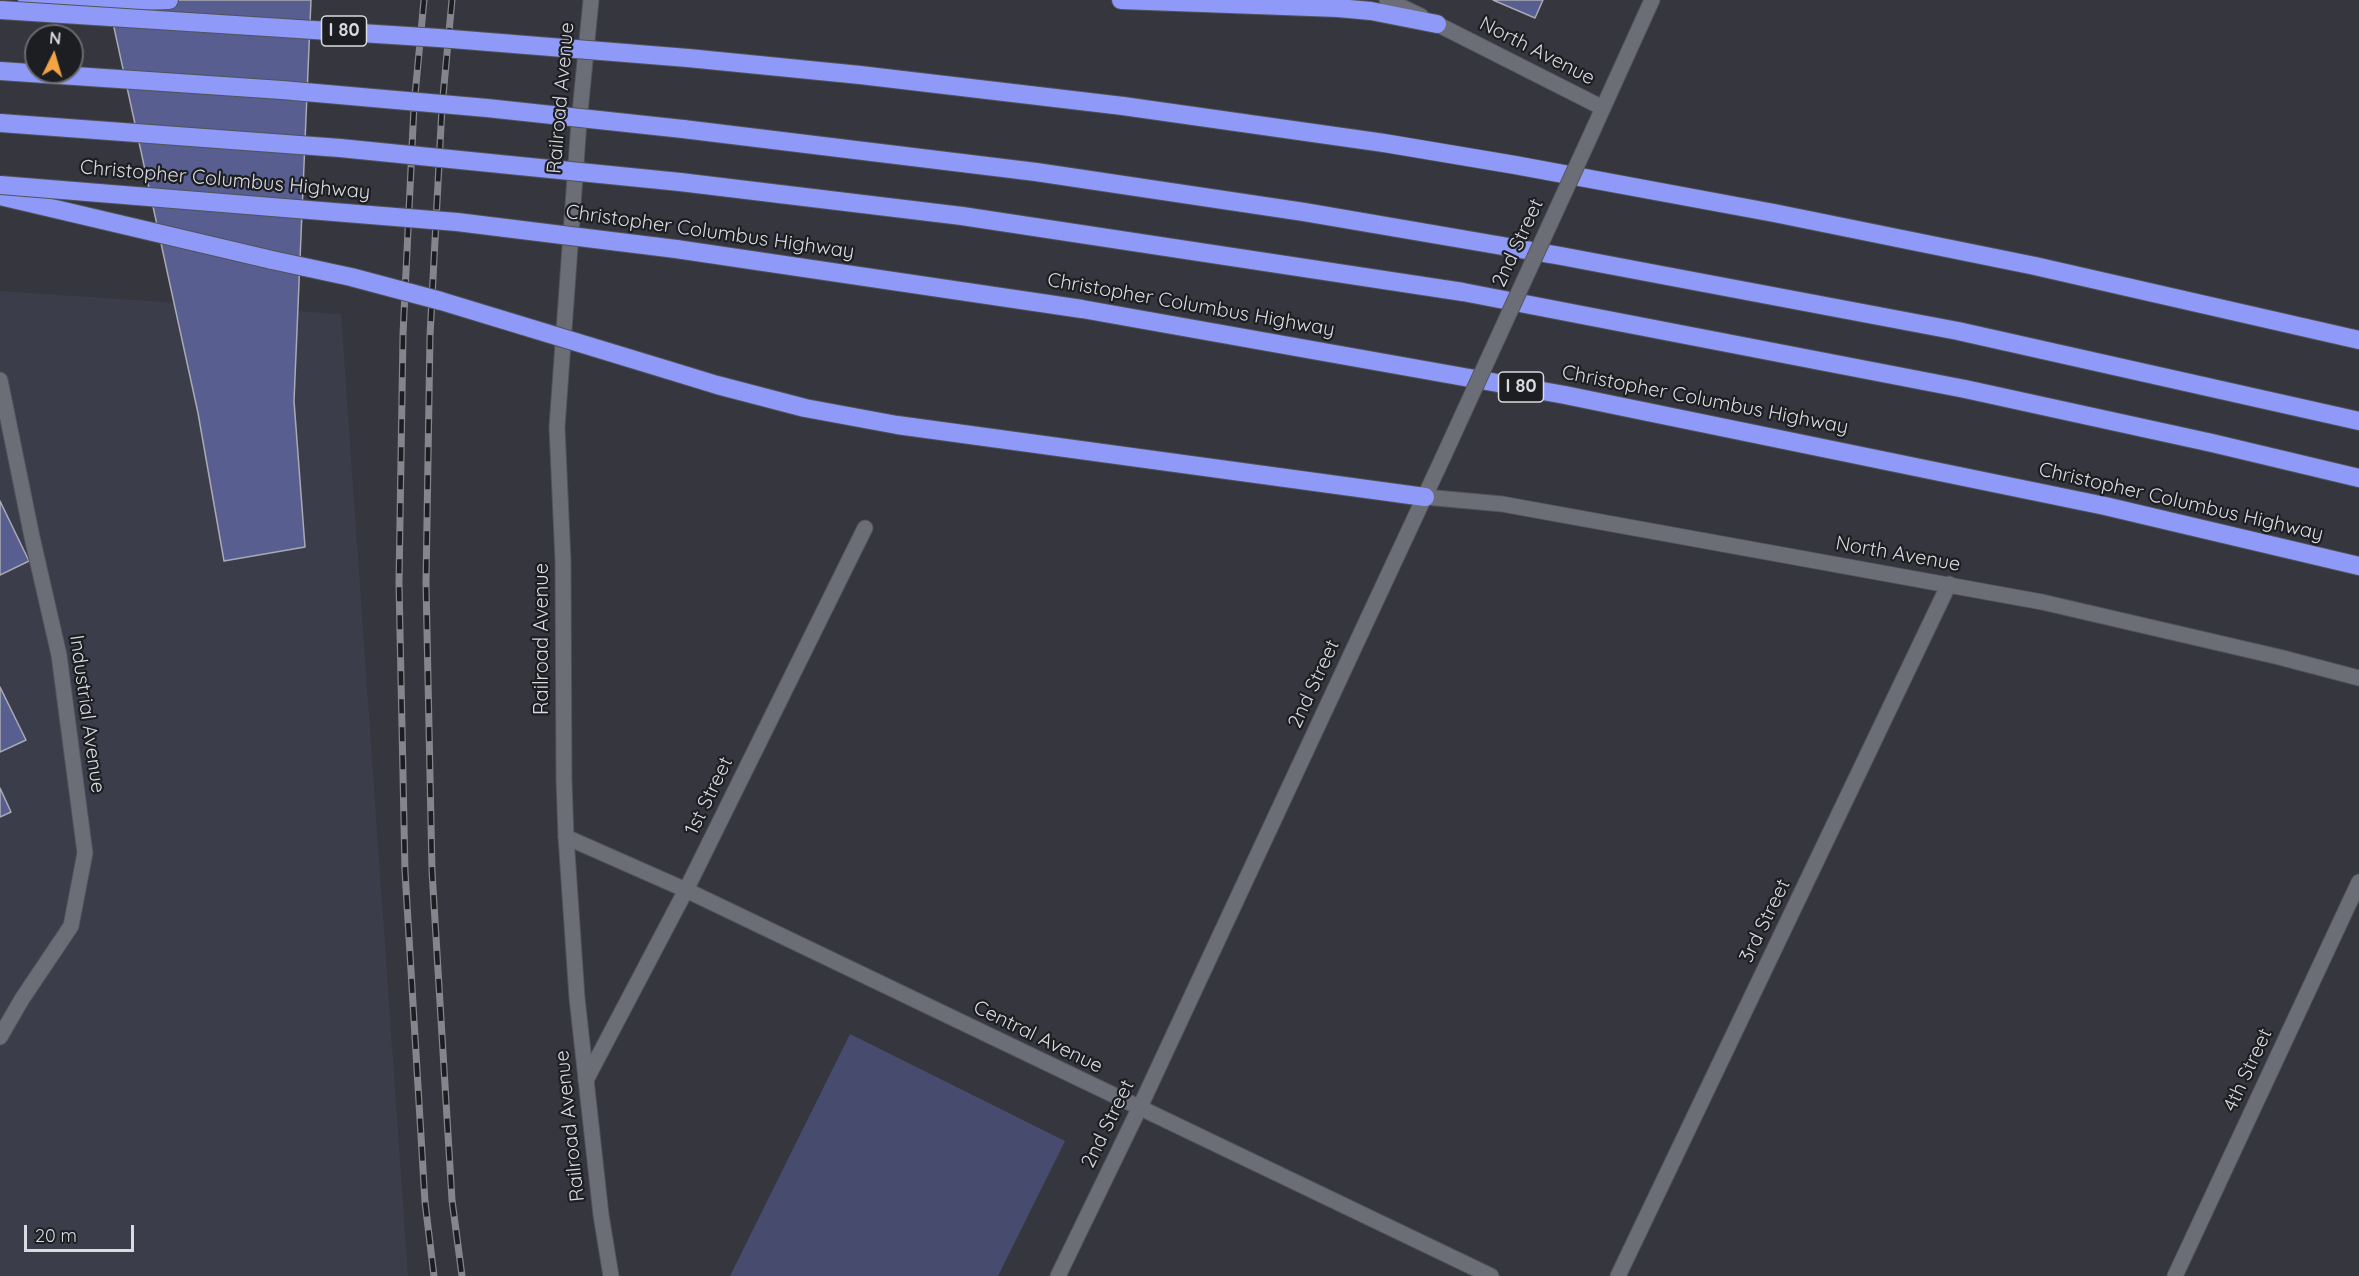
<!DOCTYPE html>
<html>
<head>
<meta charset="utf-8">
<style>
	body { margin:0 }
	#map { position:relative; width:2359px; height:1276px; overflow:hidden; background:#35363e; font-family:Quicksand,sans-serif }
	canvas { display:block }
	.north { position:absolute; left:24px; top:24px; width:60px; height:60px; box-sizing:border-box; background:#1d1e22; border:2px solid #696a6e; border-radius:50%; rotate:5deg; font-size:16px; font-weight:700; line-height:24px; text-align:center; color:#dadbe1 }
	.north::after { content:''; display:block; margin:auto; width:21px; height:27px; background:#f3a443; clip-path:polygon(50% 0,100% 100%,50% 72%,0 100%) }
	.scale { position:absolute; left:24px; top:1225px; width:110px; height:27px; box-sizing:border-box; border:3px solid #dadbe1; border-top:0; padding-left:8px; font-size:18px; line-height:21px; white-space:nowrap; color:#dadbe1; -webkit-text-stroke:4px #1d1e22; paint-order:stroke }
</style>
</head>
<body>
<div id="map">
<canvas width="2359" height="1276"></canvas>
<div class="north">N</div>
<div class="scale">20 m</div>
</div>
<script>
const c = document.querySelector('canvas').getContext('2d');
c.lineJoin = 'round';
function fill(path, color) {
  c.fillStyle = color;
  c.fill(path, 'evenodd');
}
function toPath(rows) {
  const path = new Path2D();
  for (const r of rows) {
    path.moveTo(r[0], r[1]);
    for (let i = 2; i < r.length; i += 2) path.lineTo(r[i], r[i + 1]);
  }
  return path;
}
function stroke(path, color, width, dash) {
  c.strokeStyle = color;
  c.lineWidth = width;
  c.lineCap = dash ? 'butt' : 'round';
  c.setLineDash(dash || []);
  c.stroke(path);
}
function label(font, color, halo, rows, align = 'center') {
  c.font = font + ' Quicksand,sans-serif';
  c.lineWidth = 4.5;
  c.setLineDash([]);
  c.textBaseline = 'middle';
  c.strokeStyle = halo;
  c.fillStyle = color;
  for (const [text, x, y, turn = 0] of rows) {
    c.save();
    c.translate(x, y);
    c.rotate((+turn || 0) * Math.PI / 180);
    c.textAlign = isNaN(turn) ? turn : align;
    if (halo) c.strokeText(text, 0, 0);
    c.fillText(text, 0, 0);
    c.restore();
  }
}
const built = toPath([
	[0,291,341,314,408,1276,0,1276]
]);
const green = toPath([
	[850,1034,1065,1141,998,1276,730,1276]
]);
const building = toPath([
	[108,0,311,0,294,401,305,547,224,561,198,413,108,0],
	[1493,0,1543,0,1535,18,1493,0],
	[0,501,29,561,0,575,0,501],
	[0,687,26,740,0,752,0,687],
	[0,788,11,812,0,817,0,788]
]);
const service = toPath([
	[0,380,32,537,59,655,85,853,71,926,22,999,0,1037]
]);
const minor = toPath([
	[1387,0,1421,16],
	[1425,497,1502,504,2042,602,2279,657,2359,678],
	[566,837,686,890,1491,1276],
	[586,1080,686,890,865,528],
	[1618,1276,1949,584],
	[2175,1276,2359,882]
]);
const tertiary = toPath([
	[1603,108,1652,0]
]);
const secondary = toPath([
	[591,0,579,122,557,427,563,561,564,780,566,837,577,998,601,1215,611,1276],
	[1437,24,1603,108,1594,128],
	[1058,1276,1139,1109,1445,453]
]);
const motorway = toPath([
	[1121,0,1338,8,1371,11,1437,24],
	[26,5,169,0],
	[688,58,860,75,1123,106,1384,143,1515,165,1774,213,2035,266,2359,340],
	[683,129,1036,172,1304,212,1561,256,1958,331,2359,421],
	[680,182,962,216,1463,292,1965,389,2212,443,2359,478],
	[0,196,272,260],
	[676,249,1082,309,1565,395,2105,506,2359,566],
	[668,370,717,385,805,408,897,425,1425,497]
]);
const rail = toPath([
	[424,0,414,106,403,334,399,583,405,871,425,1202,434,1276],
	[452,0,442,107,430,336,426,583,432,871,452,1200,462,1276]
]);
const secondaryBridge = toPath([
	[1445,453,1594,128]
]);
const motorwayBridge = toPath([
	[0,10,439,38,688,58],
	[0,71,282,90,487,108,683,129],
	[0,123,340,148,680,182],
	[0,185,457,222,676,249],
	[272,260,351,277,441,301,668,370]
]);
const shields = [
	[344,31,45],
	[1521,387,45]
];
const shieldNames = [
	["I 80",344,31],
	["I 80",1521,387]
];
const streetNames = [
	["North Avenue",1537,51,27],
	["Railroad Avenue",561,98,-85],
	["Christopher Columbus Highway",225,180,5],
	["Christopher Columbus Highway",710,232,8],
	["2nd Street",1518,243,-65],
	["Christopher Columbus Highway",1191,305,10],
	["Christopher Columbus Highway",1705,400,11],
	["Christopher Columbus Highway",2181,502,13],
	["North Avenue",1898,554,10],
	["Railroad Avenue",542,639,-90],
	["2nd Street",1314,684,-65],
	["Industrial Avenue",87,714,82],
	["1st Street",709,796,-64],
	["3rd Street",1765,921,-64],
	["Central Avenue",1038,1037,26],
	["4th Street",2248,1070,-65],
	["2nd Street",1108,1124,-64],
	["Railroad Avenue",570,1126,-96]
];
fill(built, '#3b3d4b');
fill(green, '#474c6f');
fill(building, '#585e8f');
stroke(building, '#a8aab4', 1.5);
stroke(service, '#51535a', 17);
stroke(minor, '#51535a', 17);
stroke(tertiary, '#51535a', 17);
stroke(secondary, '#51535a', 17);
stroke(motorway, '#51535a', 20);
stroke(service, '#6c6e77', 15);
stroke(minor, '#6c6e77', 15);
stroke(tertiary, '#6c6e77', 15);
stroke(secondary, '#6c6e77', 15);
stroke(motorway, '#8f99f7', 18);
stroke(rail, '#85868d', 7);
stroke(rail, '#1d1e22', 4.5, [14]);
stroke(secondaryBridge, '#51535a', 17, []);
stroke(motorwayBridge, '#51535a', 20, []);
stroke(secondaryBridge, '#6c6e77', 15);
stroke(motorwayBridge, '#8f99f7', 18);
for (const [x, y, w] of shields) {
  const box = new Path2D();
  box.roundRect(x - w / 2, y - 15, w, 30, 4.5);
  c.fillStyle = '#1d1e22';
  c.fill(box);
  stroke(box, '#dadbe1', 1.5);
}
label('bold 18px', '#dadbe1', null, shieldNames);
label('20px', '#dadbe1', '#1d1e22', streetNames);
</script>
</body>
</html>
